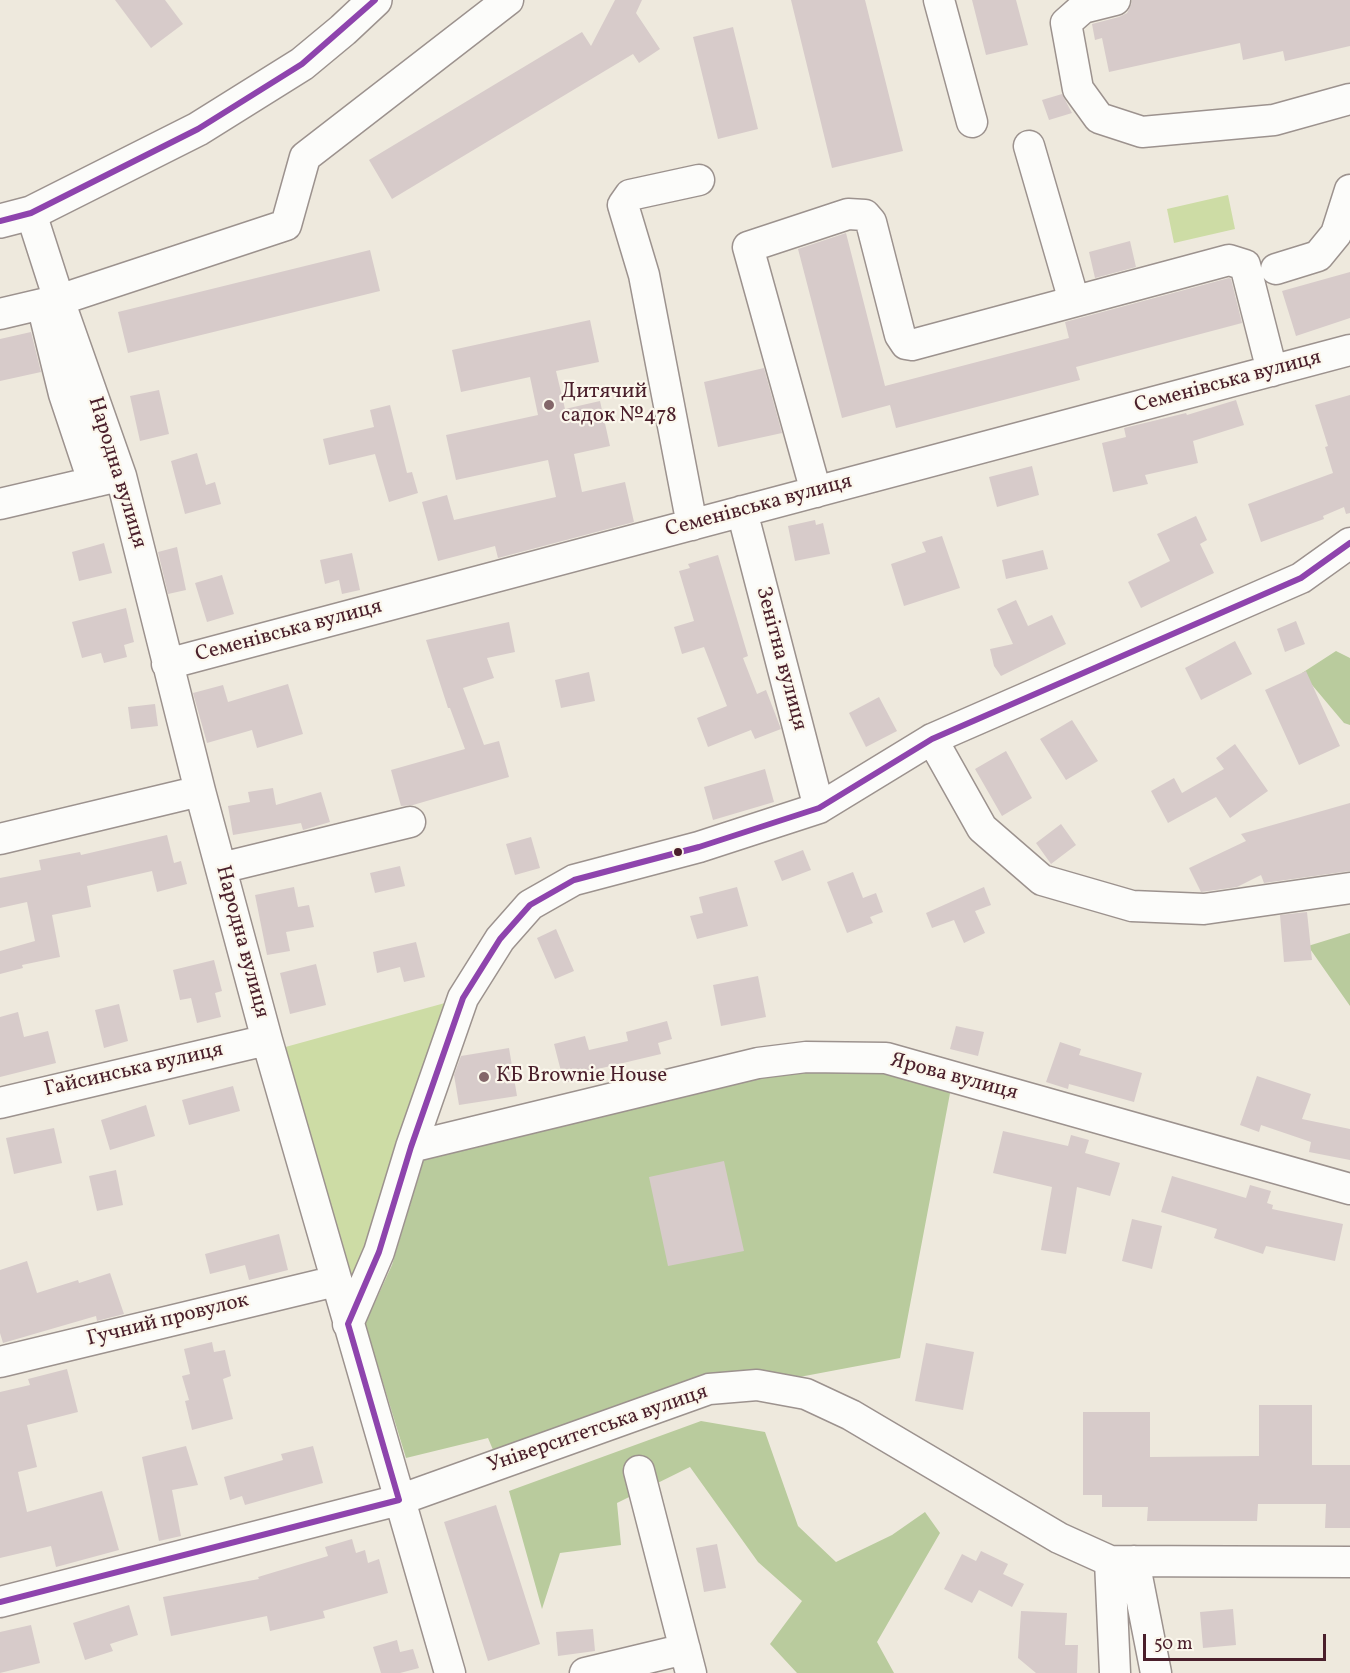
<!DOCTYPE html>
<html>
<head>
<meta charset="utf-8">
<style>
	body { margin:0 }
	#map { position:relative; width:1350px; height:1673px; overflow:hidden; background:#eee9dd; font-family:Vollkorn,serif }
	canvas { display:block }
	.scale { position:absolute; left:1143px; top:1634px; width:183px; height:27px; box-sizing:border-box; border:3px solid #4a1f2b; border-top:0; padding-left:8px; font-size:18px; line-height:21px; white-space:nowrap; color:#4a1f2b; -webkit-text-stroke:4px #fbf7ec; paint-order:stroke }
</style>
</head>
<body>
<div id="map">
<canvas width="1350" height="1673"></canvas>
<div class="scale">50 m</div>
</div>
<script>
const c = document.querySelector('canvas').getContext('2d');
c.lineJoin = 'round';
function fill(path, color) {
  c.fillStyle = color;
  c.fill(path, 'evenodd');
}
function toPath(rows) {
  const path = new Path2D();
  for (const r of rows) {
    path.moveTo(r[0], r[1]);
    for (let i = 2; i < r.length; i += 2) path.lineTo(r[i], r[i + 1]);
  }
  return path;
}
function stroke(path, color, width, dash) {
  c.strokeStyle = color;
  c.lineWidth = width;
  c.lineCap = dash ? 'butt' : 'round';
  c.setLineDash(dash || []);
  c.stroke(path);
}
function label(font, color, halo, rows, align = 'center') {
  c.font = font + ' Vollkorn,serif';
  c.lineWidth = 4.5;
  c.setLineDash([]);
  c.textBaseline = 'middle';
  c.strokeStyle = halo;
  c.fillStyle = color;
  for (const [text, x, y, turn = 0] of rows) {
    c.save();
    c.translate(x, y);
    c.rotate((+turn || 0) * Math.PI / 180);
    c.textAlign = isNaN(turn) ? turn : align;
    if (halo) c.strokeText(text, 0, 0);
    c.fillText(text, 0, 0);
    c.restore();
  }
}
const green = toPath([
	[1228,195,1235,229,1174,243,1167,209],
	[463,998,348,1324,271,1051]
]);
const forest = toPath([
	[1336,651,1350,658,1350,725,1344,723,1302,673],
	[1350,933,1350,1006,1308,946],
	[808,1071,890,1072,951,1088,900,1358,757,1385,499,1464,488,1438,406,1458,365,1324,392,1265,424,1159,761,1076],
	[701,1421,765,1432,798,1526,836,1562,892,1535,925,1512,940,1533,877,1642,894,1673,797,1673,770,1644,802,1601,758,1562,690,1467,617,1503,621,1545,560,1553,542,1609,509,1491]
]);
const building = toPath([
	[115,0,165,0,183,24,151,48],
	[615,0,642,0,636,13,660,49,639,63,633,54,392,199,369,160,582,32,591,46],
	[791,0,865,0,903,151,832,168],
	[972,0,1016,0,1028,45,986,55],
	[1132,0,1350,0,1350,46,1285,61,1283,51,1243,60,1240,43,1109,72,1102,38,1095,40,1092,24,1119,17,1127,13,1131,5],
	[733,27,758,129,718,139,693,37],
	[1062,94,1072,113,1049,120,1042,100],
	[846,233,885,386,1069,338,1065,322,1229,278,1231,279,1242,323,1076,367,1080,380,896,428,890,405,842,418,798,249],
	[1130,241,1136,267,1095,278,1089,252],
	[370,250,380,291,128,353,118,312],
	[1350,272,1350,318,1296,336,1282,291],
	[590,320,599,362,556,371,565,409,600,401,610,446,574,454,582,492,625,482,634,522,498,558,495,546,438,561,422,502,447,495,454,520,556,497,548,460,456,480,446,435,538,415,530,377,461,392,452,350],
	[31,332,41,372,0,381,0,339],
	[764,368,782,433,718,447,704,382],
	[159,390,169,434,140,441,130,396],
	[1350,395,1350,513,1346,514,1344,507,1323,516,1324,519,1261,542,1248,504,1333,473,1325,447,1328,446,1315,405],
	[1236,400,1244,425,1193,441,1198,463,1145,475,1148,484,1113,492,1102,443,1126,437,1124,428,1186,413,1187,415],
	[390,405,407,473,412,472,418,493,389,502,375,454,329,465,323,439,374,427,370,410],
	[197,453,206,485,215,482,221,504,185,514,171,461],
	[1032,466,1039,495,997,507,989,477],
	[1196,516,1207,540,1200,544,1214,573,1141,608,1128,582,1170,561,1157,534],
	[815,520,816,525,823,523,830,554,795,561,788,526],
	[942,536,960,588,904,606,891,564,926,552,922,542],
	[104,543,112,573,79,581,72,552],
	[177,547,186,590,168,594,158,552],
	[1043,550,1048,569,1006,579,1002,560],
	[352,553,360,590,342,594,339,580,325,584,320,560],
	[718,555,748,656,743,658,757,694,766,690,781,729,755,739,751,730,708,747,697,718,727,706,704,647,682,654,674,627,694,621,679,571,690,568,688,564],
	[222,575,234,614,207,622,195,583],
	[1016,600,1028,626,1052,615,1066,644,1001,676,994,666,990,649,1013,644,997,609],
	[126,608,134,642,124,645,127,657,104,663,101,653,82,658,72,622],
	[1296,621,1305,644,1285,652,1277,629],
	[509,622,515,652,487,658,494,678,463,688,484,745,499,741,509,777,413,805,401,806,391,770,465,749,450,708,448,708,426,640],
	[1235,641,1252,674,1201,700,1185,668],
	[1306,671,1340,746,1299,765,1265,690],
	[589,672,595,701,561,708,555,680],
	[288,684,303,734,257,748,252,730,207,743,193,693,223,685,228,702],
	[879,697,897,731,866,747,849,713],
	[155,704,158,726,131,729,128,707],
	[1072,720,1098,761,1066,780,1040,739],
	[1235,744,1268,791,1230,818,1216,797,1168,823,1151,791,1174,778,1182,793,1224,769,1216,758],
	[1006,751,1032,798,1002,816,975,769],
	[765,769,774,802,713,820,704,787],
	[273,788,276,805,321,792,330,822,303,830,301,823,233,835,228,806,250,802,248,792],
	[1350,803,1350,871,1264,883,1261,875,1237,887,1201,892,1189,868,1246,841,1241,834],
	[1061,824,1076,845,1051,864,1036,843],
	[167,835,174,863,181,861,187,884,157,892,152,871,87,886,91,907,52,915,60,957,22,965,23,968,0,974,0,951,35,941,27,902,0,908,0,878,41,870,39,860,80,852,81,855],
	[531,837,540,868,515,875,506,844],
	[803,850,811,870,782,881,774,861],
	[400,866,405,886,375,893,370,873],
	[853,872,863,898,876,893,883,912,870,917,873,923,847,933,827,882],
	[294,887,298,907,309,905,314,927,286,932,290,951,267,955,255,895],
	[737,887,748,926,697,939,690,916,703,913,699,897],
	[984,887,991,905,975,911,985,933,964,943,954,920,932,928,926,913],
	[1307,912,1312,960,1284,962,1280,915],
	[556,929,574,971,555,979,537,938],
	[416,942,425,977,404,982,400,967,377,973,373,952],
	[214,960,222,991,215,993,221,1017,197,1023,191,998,180,1000,173,970],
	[316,964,326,1005,290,1014,280,973],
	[758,976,766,1017,721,1026,713,985],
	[119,1004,128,1041,104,1048,95,1010],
	[18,1012,24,1037,48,1031,56,1063,0,1077,0,1017],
	[667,1021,672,1039,658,1043,661,1054,581,1073,582,1078,564,1083,554,1044,585,1036,589,1050,628,1041,626,1032],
	[956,1026,984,1032,978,1056,950,1049],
	[1060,1042,1081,1049,1079,1055,1142,1073,1134,1102,1069,1084,1068,1089,1046,1082],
	[509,1048,517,1096,459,1105,454,1075,461,1056],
	[1257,1076,1311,1094,1302,1119,1350,1129,1350,1160,1309,1152,1311,1142,1261,1125,1259,1132,1240,1125],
	[233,1086,240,1111,189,1125,182,1100],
	[146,1105,155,1136,110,1150,101,1120],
	[54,1128,62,1163,14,1174,6,1138],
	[1003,1131,1068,1146,1071,1135,1089,1140,1085,1153,1120,1163,1110,1196,1077,1187,1066,1254,1041,1250,1052,1187,993,1173],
	[724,1161,744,1251,668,1266,649,1177],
	[116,1170,123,1205,97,1211,89,1176],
	[1172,1176,1246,1198,1250,1185,1271,1191,1267,1203,1273,1205,1272,1209,1343,1224,1335,1261,1266,1246,1263,1254,1214,1238,1217,1229,1161,1212],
	[1132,1219,1162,1226,1152,1269,1122,1261],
	[279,1234,288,1270,249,1280,245,1265,210,1274,205,1254],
	[27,1261,37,1293,78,1280,79,1283,110,1273,124,1314,97,1321,96,1316,3,1343,0,1333,0,1270],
	[212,1342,214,1352,225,1350,231,1376,223,1379,233,1419,192,1430,185,1401,189,1400,182,1376,190,1374,184,1349],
	[926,1343,974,1352,963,1410,915,1401],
	[67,1369,78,1412,27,1425,37,1467,18,1472,27,1512,102,1491,119,1550,56,1567,51,1546,0,1558,0,1392,30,1385,28,1379],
	[1259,1405,1312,1405,1312,1465,1350,1465,1350,1528,1325,1528,1326,1504,1258,1504,1257,1521,1147,1521,1148,1507,1102,1507,1102,1495,1083,1495,1083,1412,1150,1412,1150,1457,1259,1456],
	[186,1446,198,1485,172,1490,181,1536,159,1541,142,1457],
	[313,1446,323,1483,245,1505,242,1496,230,1500,224,1477,283,1460,281,1454],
	[496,1505,540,1644,488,1661,444,1522],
	[352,1539,356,1553,365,1550,368,1563,379,1559,388,1593,323,1611,325,1618,270,1631,267,1616,171,1636,163,1597,259,1579,258,1577,328,1556,325,1547],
	[717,1544,726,1588,704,1592,696,1548],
	[981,1551,1008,1564,1003,1574,1024,1584,1012,1607,979,1590,972,1603,944,1589,962,1554,976,1561],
	[129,1605,138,1635,110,1644,113,1651,85,1660,73,1623],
	[1233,1609,1236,1645,1203,1648,1200,1612],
	[1021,1611,1067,1613,1065,1645,1078,1645,1077,1673,1036,1673,1018,1658],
	[31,1625,40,1663,0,1673,0,1632],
	[593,1629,595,1651,558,1656,556,1632],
	[397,1640,400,1652,413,1649,419,1668,400,1673,381,1673,373,1647]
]);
const minor = toPath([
	[939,0,972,122],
	[1115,0,1083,8,1066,23,1078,89,1099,118,1142,132,1274,120,1350,99],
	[1029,146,1074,301],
	[31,213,59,300,121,476,200,791,267,1040,450,1673],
	[1276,269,1318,256,1336,234,1350,190],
	[42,304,64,394,90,472,98,481],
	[0,314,59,300,286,225,305,157,508,0],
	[816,492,748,247,848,214,865,215,871,222,900,335,906,344,912,345,1229,260,1245,265,1272,371],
	[0,504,115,477],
	[742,511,819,808],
	[692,525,644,275,623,205,630,195,699,180],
	[167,664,1350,350],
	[932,739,982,828,1042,880,1132,906,1204,909,1350,888],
	[0,839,200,791],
	[221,868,410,822],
	[0,1103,267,1040],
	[411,1147,758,1063,806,1057,886,1058,1350,1189],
	[348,1324,379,1252,411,1147,463,998,500,939,530,905,574,880,699,847,819,808,932,739,1301,578,1350,543],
	[0,1362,336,1281],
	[639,1471,691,1673],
	[1110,1561,1115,1673],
	[1134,1561,1156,1673],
	[0,1602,399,1500,709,1389,757,1385,806,1394,851,1415,1059,1538,1110,1561,1350,1562],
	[585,1673,685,1649]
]);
const major = toPath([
	[0,221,31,213,198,129,302,64,343,30,375,0]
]);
const bus1 = toPath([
	[0,221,31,213,198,129,302,64,375,0],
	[0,1602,399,1500,348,1324,379,1252,411,1147,463,998,500,939,530,905,574,880,699,847,819,808,932,739,1301,578,1350,543]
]);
const markers = [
	[549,405,6,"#836669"],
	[678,852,5,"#4a1f2b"],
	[484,1077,6,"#836669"]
];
const streetNames = [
	["Семенівська вулиця",1228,383,-15],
	["Народна вулиця",116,473,73],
	["Семенівська вулиця",759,507,-15],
	["Семенівська вулиця",289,632,-15],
	["Зенітна вулиця",780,659,75],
	["Народна вулиця",241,942,75],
	["Гайсинська вулиця",134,1071,-13],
	["Ярова вулиця",954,1078,15],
	["Гучний провулок",168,1321,-14],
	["Університетська вулиця",598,1430,-19]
];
const poiNames = [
	["Дитячий",561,393],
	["садок №478",561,417],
	["КБ Brownie House",496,1077]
];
fill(green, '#cddca5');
fill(forest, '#b9cb9d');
fill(building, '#d7cbca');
stroke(minor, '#9c928e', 33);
stroke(major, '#9c928e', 36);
stroke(minor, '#fcfcfa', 30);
stroke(major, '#fcfcfa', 33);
stroke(bus1, '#8e44ad', 6);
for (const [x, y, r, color] of markers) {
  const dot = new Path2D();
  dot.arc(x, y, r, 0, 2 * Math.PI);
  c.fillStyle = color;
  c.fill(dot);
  stroke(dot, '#fbf7ec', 2);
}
label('21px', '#4a1f2b', '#fbf7ec', streetNames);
label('21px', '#4a1f2b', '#fbf7ec', poiNames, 'left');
</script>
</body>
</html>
